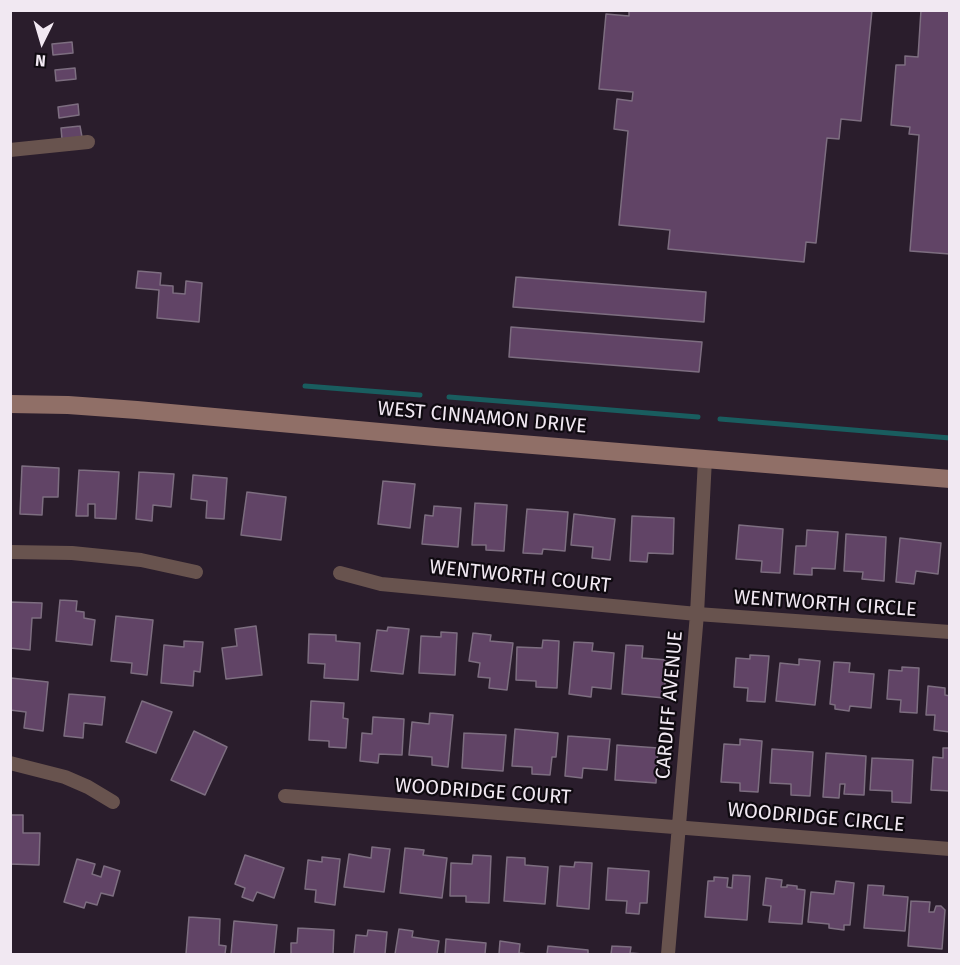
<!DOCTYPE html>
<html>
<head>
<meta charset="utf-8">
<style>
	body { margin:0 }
	#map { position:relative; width:960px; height:965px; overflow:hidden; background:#2a1d2c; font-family:"Fira Sans",sans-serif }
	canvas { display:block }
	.frame { position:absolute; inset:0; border:12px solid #f1e8f2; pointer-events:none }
	.north { position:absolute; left:12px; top:12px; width:60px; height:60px; -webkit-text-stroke:4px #0f0a10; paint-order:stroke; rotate:185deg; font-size:16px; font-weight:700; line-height:24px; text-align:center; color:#f1e8f2 }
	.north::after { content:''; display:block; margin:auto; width:21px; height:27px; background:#f1e8f2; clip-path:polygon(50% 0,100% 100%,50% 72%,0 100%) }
</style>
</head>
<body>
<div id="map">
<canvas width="960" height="965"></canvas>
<div class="frame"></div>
<div class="north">N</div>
</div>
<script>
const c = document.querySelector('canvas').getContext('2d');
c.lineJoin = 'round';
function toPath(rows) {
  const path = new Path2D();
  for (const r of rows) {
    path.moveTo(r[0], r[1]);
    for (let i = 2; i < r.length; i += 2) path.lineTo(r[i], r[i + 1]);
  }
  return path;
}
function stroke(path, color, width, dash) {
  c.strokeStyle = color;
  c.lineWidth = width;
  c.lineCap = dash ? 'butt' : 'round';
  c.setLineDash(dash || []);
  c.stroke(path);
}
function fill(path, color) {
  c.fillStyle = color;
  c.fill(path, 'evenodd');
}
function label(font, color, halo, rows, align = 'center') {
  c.font = font + ' "Fira Sans",sans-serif';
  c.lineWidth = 4.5;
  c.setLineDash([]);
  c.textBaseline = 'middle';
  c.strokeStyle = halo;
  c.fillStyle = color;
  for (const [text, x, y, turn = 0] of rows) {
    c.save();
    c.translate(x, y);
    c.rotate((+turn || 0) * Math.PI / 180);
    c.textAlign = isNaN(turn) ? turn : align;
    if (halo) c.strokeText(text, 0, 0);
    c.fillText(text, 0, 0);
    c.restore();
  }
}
const stream = toPath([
	[305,386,420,395],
	[449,397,698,417],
	[720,419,950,438]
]);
const building = toPath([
	[629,10,872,10,861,121,841,119,839,139,827,138,816,243,806,242,804,262,668,249,670,230,619,225,628,131,614,129,617,99,632,101,633,92,599,89,606,14,629,16,629,10],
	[921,10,950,10,950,254,910,251,919,135,909,134,910,127,891,125,896,65,905,65,905,56,918,57,921,10],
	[72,42,73,53,53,55,52,44,72,42],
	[75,68,76,79,56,81,55,70,75,68],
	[78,104,79,115,59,118,58,107,78,104],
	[80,126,82,137,62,139,61,128,80,126],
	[138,271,161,273,160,285,173,286,173,293,185,294,186,281,202,283,199,322,157,318,159,290,136,288,138,271],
	[516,277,706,292,704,322,513,307,516,277],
	[511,327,702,342,699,372,509,357,511,327],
	[22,466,59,468,58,497,43,497,42,515,20,514,22,466],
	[79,470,119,472,116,519,95,518,95,504,88,504,88,516,76,516,79,470],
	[139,472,174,474,171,507,153,505,152,521,136,519,139,472],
	[193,475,227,478,224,519,206,518,207,501,191,499,193,475],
	[383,481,415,484,410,528,378,524,383,481],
	[247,492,286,497,281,540,241,535,247,492],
	[475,503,507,505,504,551,486,550,486,545,472,545,475,503],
	[434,506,461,508,458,547,422,544,425,515,433,516,434,506],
	[527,509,568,512,565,551,543,549,542,554,523,553,527,509],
	[574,514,615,519,610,560,592,558,593,547,571,545,574,514],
	[632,516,674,518,673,554,648,553,647,562,630,561,632,516],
	[739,525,783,529,780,573,761,572,762,561,736,559,739,525],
	[807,530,838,532,835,569,812,568,812,575,794,574,796,546,806,546,807,530],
	[846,534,886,537,884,581,862,579,863,572,844,571,846,534],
	[900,538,941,543,938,574,916,571,914,584,896,582,900,538],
	[60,600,77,601,76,611,84,612,84,618,95,620,92,645,56,641,60,600],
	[10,602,42,603,41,618,32,618,30,650,10,648,10,602],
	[116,616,153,620,147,675,131,673,132,663,111,661,116,616],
	[256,626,262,675,226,679,222,648,237,646,235,629,256,626],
	[388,627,409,629,403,674,371,671,377,630,387,631,388,627],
	[441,632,457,633,455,675,419,673,421,636,441,637,441,632],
	[473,633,491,635,490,641,513,643,507,690,489,688,490,678,478,677,480,663,469,661,473,633],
	[309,634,336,635,336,641,360,643,358,680,324,678,325,664,308,663,309,634],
	[543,640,559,641,557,688,536,687,536,681,516,680,517,647,542,648,543,640],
	[184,641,203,642,200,672,194,671,193,686,161,683,164,645,184,647,184,641],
	[574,642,593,643,592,651,614,653,611,689,592,687,591,697,569,694,574,642],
	[626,645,643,646,642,658,667,660,664,698,622,694,626,645],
	[750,655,769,656,765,702,747,701,748,688,734,687,736,658,750,659,750,655],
	[799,659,820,661,815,705,776,701,780,663,799,665,799,659],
	[834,662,850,663,849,672,874,674,871,708,850,706,849,711,835,709,835,705,830,704,834,662],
	[902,667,919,668,917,713,900,712,901,700,887,699,889,670,902,671,902,667],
	[11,678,48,682,43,731,24,728,26,712,10,710,11,678],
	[928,686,945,688,945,695,950,696,950,732,934,730,935,715,926,715,928,686],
	[69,694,105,697,102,725,84,723,83,738,64,736,69,694],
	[142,701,172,712,156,753,126,742,142,701],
	[311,701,344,703,343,718,348,719,346,748,329,747,329,741,309,740,311,701],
	[430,713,453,715,448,767,432,765,432,757,409,755,412,722,429,724,430,713],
	[373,717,404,719,402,755,379,754,378,763,360,761,362,733,372,734,373,717],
	[515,729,558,733,556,757,552,757,550,775,532,774,532,767,512,766,515,729],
	[194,731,227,747,205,795,171,780,194,731],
	[464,733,506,735,503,771,462,768,464,733],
	[568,736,610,739,607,770,583,768,582,778,565,776,568,736],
	[740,739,762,741,758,792,740,791,740,783,721,782,724,744,740,745,740,739],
	[617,745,658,748,656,783,615,780,617,745],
	[943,748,950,748,950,791,931,790,933,757,943,758,943,748],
	[772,749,813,752,810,796,791,795,791,784,770,783,772,749],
	[826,753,866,756,864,795,844,794,845,784,840,784,839,798,823,797,826,753],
	[872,758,913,760,911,803,892,802,892,791,870,790,872,758],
	[10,815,23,815,23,833,40,833,39,865,10,864,10,815],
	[372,847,390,849,384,892,344,887,349,854,371,858,372,847],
	[405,848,424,850,423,855,447,858,442,898,400,893,405,848],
	[245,855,284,868,274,898,257,892,253,901,242,897,245,888,235,884,245,855],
	[473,855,491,856,489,903,466,902,466,896,450,896,451,863,472,864,473,855],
	[322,857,340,859,335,905,315,902,316,890,305,889,308,860,322,862,322,857],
	[507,857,525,858,525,865,548,867,545,904,504,901,507,857],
	[77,859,95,864,92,874,101,877,104,866,120,871,113,896,101,893,97,905,86,902,84,908,64,902,77,859],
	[575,862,592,863,589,909,557,906,560,866,574,867,575,862],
	[608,868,649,871,647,903,640,903,639,914,626,913,627,901,606,900,608,868],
	[733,875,750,876,747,920,705,917,708,881,714,881,714,877,728,878,727,887,732,888,733,875],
	[766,878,782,880,781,887,787,887,787,885,797,886,797,889,805,890,802,924,769,922,771,906,763,905,766,878],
	[836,881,854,883,850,925,844,925,844,930,829,928,829,924,808,922,811,892,834,894,836,881],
	[868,885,884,886,883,895,908,897,905,931,864,928,868,885],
	[911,901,930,902,929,912,934,912,936,906,941,906,945,910,942,949,908,946,911,901],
	[189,917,220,919,219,945,226,946,225,954,186,954,189,917],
	[234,921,277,925,274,954,231,954,234,921],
	[298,928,334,930,333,954,291,954,291,943,297,943,298,928],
	[399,929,413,931,412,937,439,941,437,954,395,954,399,929],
	[368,930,387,932,385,954,354,954,356,935,367,936,368,930],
	[446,939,486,943,485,954,445,954,446,939],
	[500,941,520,944,519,953,528,954,499,954,500,941],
	[548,946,588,950,588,954,547,954,548,946],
	[612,946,631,947,630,953,643,954,611,954,612,946]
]);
const street = toPath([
	[10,150,88,142],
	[10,552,72,553,141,560,196,572],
	[340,573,381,584,697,614,950,632],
	[10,763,65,777,88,787,113,802],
	[285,796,950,849],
	[668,954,697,614,705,459]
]);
const secondary = toPath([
	[10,404,68,405,137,410,435,437,950,479]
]);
const streetNames = [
	["WEST CINNAMON DRIVE",482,418,5],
	["WENTWORTH COURT",520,577,6],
	["WENTWORTH CIRCLE",825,604,4],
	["CARDIFF AVENUE",670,705,-85],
	["WOODRIDGE COURT",483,792,4],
	["WOODRIDGE CIRCLE",816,818,5]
];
stroke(stream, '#195d5f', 5);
fill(building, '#614466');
stroke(building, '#7d6e80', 1.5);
stroke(street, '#68534e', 14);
stroke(secondary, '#906f67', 18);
label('20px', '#f1e8f2', '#0f0a10', streetNames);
</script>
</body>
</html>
